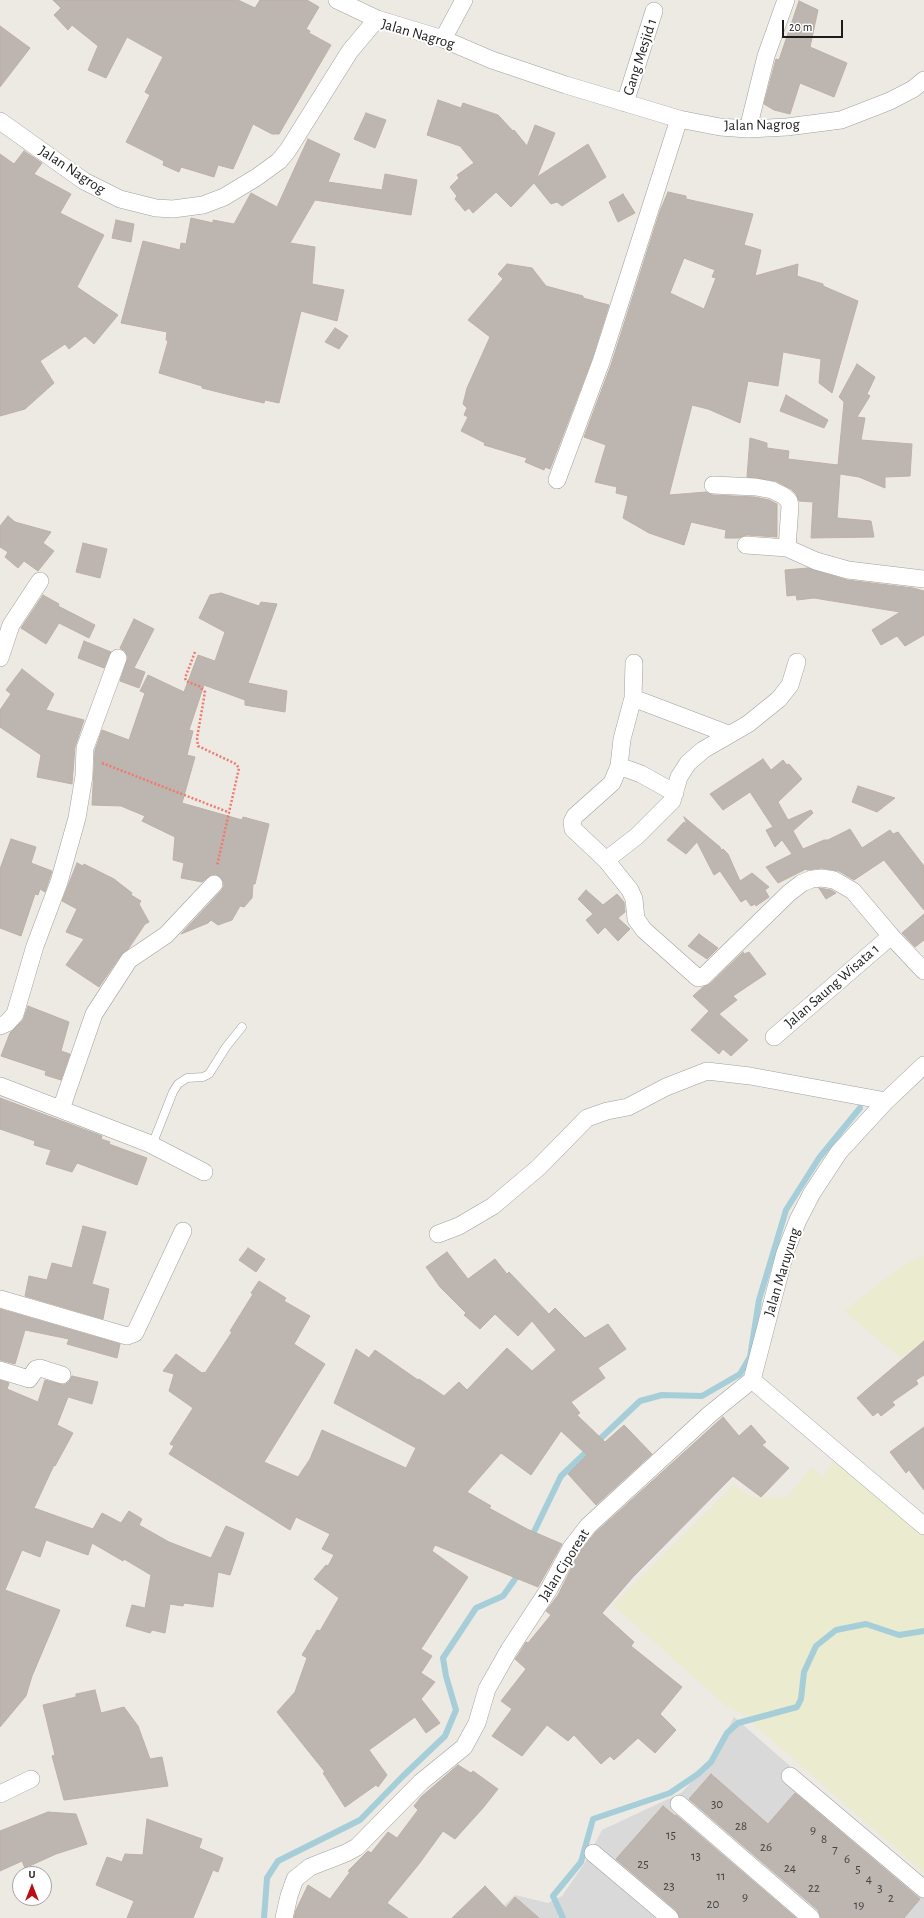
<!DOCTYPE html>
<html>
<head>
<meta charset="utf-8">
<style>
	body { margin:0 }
	#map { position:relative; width:924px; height:1918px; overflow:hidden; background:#ede9e3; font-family:"Alegreya Sans",sans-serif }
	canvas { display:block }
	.north { position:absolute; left:12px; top:1866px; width:40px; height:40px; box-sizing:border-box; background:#fff; border:1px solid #a4a4a4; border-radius:50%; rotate:0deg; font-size:11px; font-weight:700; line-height:16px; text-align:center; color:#1c1c1c }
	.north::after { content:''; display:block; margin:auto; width:14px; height:18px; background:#bc0d12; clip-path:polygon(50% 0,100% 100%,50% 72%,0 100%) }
	.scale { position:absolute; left:782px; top:20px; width:61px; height:18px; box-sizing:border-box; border:2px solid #1c1c1c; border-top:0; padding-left:5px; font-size:12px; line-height:14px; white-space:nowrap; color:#1c1c1c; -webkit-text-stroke:3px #fff; paint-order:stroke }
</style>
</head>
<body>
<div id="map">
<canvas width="924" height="1918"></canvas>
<div class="north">U</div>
<div class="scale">20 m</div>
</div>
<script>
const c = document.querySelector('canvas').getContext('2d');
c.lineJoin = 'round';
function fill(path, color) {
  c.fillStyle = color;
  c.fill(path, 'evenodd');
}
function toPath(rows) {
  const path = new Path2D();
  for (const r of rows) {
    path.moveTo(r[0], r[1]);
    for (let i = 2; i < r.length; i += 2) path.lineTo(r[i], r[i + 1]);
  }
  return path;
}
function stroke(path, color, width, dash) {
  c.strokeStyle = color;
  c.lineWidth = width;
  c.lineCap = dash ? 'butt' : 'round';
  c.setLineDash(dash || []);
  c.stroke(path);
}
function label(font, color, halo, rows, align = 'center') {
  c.font = font + ' "Alegreya Sans",sans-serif';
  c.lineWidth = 4;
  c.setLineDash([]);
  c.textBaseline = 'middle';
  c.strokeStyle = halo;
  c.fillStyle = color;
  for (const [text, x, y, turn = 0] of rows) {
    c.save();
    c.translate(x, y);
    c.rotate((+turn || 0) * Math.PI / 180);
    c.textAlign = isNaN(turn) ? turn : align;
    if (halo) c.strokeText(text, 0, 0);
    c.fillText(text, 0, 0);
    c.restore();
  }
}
const residential = toPath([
	[734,1717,924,1883,924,1918,491,1918,515,1895,548,1903,562,1896,584,1864,602,1830,681,1793,710,1763]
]);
const farmland = toPath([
	[924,1255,924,1341,901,1358,844,1311,902,1266],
	[834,1461,924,1534,924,1873,741,1713,726,1706,613,1605,734,1485,753,1498,788,1497,812,1467,822,1478]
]);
const stream = toPath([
	[531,1538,561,1476,640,1401,662,1395,702,1396,740,1374,750,1357,759,1300,786,1210,819,1158,860,1108],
	[264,1918,267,1878,278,1861,360,1820,403,1776,445,1736,456,1710,446,1676,443,1658,476,1608,503,1596,520,1572],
	[563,1918,553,1896,581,1862,593,1819,670,1793,698,1774,711,1762,727,1733,738,1723,797,1707,801,1699,804,1672,816,1646,836,1630,866,1624,899,1635,924,1631]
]);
const building = toPath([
	[53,0,238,0,255,8,260,0,307,0,319,7,306,29,310,31,309,33,331,45,279,134,272,134,253,124,233,169,218,165,214,177,181,167,179,172,163,165,164,161,126,142,150,95,145,92,163,57,127,37,106,78,88,70,98,46,72,25,68,30,54,15,61,8,53,0],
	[799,1,818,10,810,47,847,63,834,97,800,83,790,114,774,110,764,104,776,59,779,60,799,1],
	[0,26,30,48,0,87,0,26],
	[438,100,461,108,463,103,498,115,513,131,514,130,527,146,535,125,555,133,537,177,588,144,606,177,562,206,557,202,551,204,534,183,511,207,496,192,473,213,469,208,465,211,455,199,457,196,450,187,459,178,457,175,474,163,460,146,427,135,438,100],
	[366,113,386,120,375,148,354,139,366,113],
	[308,139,340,154,328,182,382,190,385,174,417,180,411,215,315,200,290,243,315,247,312,284,344,290,337,321,301,311,279,403,265,400,264,403,242,398,202,388,202,386,159,373,168,341,166,340,167,332,121,323,143,241,180,250,181,243,186,244,191,218,213,223,213,220,234,224,251,193,277,207,308,139],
	[24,151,42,163,34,174,71,194,60,213,104,235,77,287,118,315,94,344,85,336,69,349,65,344,40,361,54,383,25,409,0,416,0,154,14,164,24,151],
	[668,192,686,196,686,199,753,214,744,245,761,250,755,276,798,264,797,276,823,284,823,286,858,301,832,393,819,383,821,359,783,352,778,386,748,381,740,423,708,409,692,405,669,495,706,492,713,495,755,497,769,500,777,504,777,537,747,535,739,538,725,538,726,530,691,522,684,545,649,533,623,518,628,496,616,493,617,487,595,482,606,445,584,437,611,365,660,211,668,192],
	[684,258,715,270,712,277,716,278,704,309,670,293,684,258],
	[623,194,635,213,618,222,609,202,623,194],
	[116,220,134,224,131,242,112,238,116,220],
	[507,264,532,268,546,286,583,296,583,298,609,305,592,359,550,469,545,467,544,470,525,462,527,458,484,445,485,443,461,431,468,417,464,415,467,408,463,404,467,388,490,337,468,320,503,279,498,274,507,264],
	[335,328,348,336,339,349,325,342,335,328],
	[857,364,875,377,867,394,870,396,857,417,865,418,861,440,912,444,910,476,885,477,885,488,859,477,840,474,837,518,871,521,874,537,811,538,813,502,799,501,796,494,791,489,776,481,747,477,750,438,767,443,767,448,789,451,788,459,838,465,844,402,839,397,857,364],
	[786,395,828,420,824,428,780,411,786,395],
	[8,516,15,522,51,532,43,543,54,551,38,571,24,561,18,568,5,557,8,552,0,547,0,526,8,516],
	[83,543,107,549,100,578,76,572,83,543],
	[808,568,847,580,913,588,924,591,924,635,905,646,897,636,881,645,872,630,900,612,814,598,797,600,796,595,787,596,785,570,808,568],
	[221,593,259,606,261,602,277,604,248,683,287,691,285,712,245,705,245,700,204,685,189,730,193,731,187,755,195,757,182,803,242,820,243,817,269,824,255,884,253,884,252,898,244,907,240,906,232,920,218,925,211,920,208,923,181,934,221,891,224,886,223,881,216,874,211,875,202,882,181,878,184,863,173,860,175,837,142,821,145,816,121,806,92,805,95,750,102,730,129,740,145,693,140,691,148,675,184,692,198,655,215,661,225,632,199,618,210,595,221,593],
	[43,595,59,604,58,606,95,625,89,638,59,623,46,644,21,628,43,595],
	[134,619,154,629,134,668,145,672,139,688,120,681,128,657,125,651,120,648,134,619],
	[84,641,111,652,104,668,78,658,84,641],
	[22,669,54,694,46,710,84,720,75,747,72,784,37,777,41,755,0,727,0,710,11,694,6,690,22,669],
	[763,759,771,770,783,760,787,765,789,764,802,779,778,802,788,820,811,810,813,813,793,831,803,849,824,840,828,840,850,829,862,848,890,830,893,834,898,832,924,866,924,910,884,860,854,880,839,871,821,868,807,870,806,869,778,883,766,867,792,854,782,840,775,847,766,830,773,827,750,792,723,810,710,794,763,759],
	[858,786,895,798,877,812,852,802,858,786],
	[684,817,720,847,721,850,723,849,728,854,740,881,752,873,769,887,765,890,769,897,756,906,755,904,751,906,746,899,741,902,720,871,714,875,697,842,686,854,667,840,684,822,687,824,684,817],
	[11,839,36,847,31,863,52,871,45,892,40,889,38,895,35,894,21,936,0,928,0,869,11,839],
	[77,863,83,866,84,864,114,879,132,893,131,895,141,901,139,904,149,922,145,924,129,948,121,955,99,987,66,965,84,939,66,932,77,909,62,901,77,863],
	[819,888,831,890,836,893,826,899,819,888],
	[586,890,603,905,617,894,624,902,625,912,618,918,630,929,618,941,605,927,598,934,586,920,593,914,578,899,586,890],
	[924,914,924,940,915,947,902,933,924,914],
	[699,934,718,948,707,959,688,946,699,934],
	[743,952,744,954,749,952,766,974,733,996,737,1000,719,1014,748,1040,731,1056,723,1049,719,1054,691,1030,709,1011,693,996,703,987,710,984,743,952],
	[28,1006,69,1022,61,1051,70,1054,61,1080,45,1075,46,1071,1,1056,10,1033,23,1020,28,1006],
	[0,1098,102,1136,101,1139,110,1142,109,1144,147,1158,137,1185,77,1163,72,1172,46,1164,51,1150,34,1145,35,1141,0,1129,0,1098],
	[83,1226,106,1232,92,1284,109,1289,103,1319,25,1296,29,1276,47,1280,52,1263,72,1268,83,1226],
	[248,1248,265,1259,256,1272,239,1260,248,1248],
	[447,1252,468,1279,495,1259,507,1274,509,1272,549,1314,555,1308,585,1338,608,1324,626,1349,598,1368,605,1378,571,1402,580,1413,577,1415,605,1442,624,1425,652,1454,596,1505,568,1474,587,1455,561,1431,531,1475,501,1453,467,1492,491,1506,489,1508,527,1529,562,1544,538,1587,435,1545,432,1551,468,1577,421,1649,432,1656,421,1673,435,1682,421,1699,440,1723,426,1733,415,1717,369,1750,387,1775,378,1787,376,1785,345,1807,323,1773,325,1772,277,1712,295,1692,307,1658,302,1655,317,1630,320,1631,339,1598,314,1579,326,1565,328,1566,334,1555,322,1549,330,1534,296,1517,290,1530,169,1454,174,1446,170,1444,193,1408,169,1391,174,1374,163,1371,176,1354,202,1373,204,1372,205,1373,232,1332,230,1331,253,1294,251,1293,259,1281,286,1298,284,1301,310,1316,294,1344,325,1364,264,1462,298,1477,310,1459,322,1430,406,1468,416,1448,334,1403,356,1349,369,1358,375,1350,418,1380,419,1379,444,1396,459,1382,467,1390,507,1348,532,1371,556,1350,532,1321,518,1336,495,1314,480,1329,464,1315,466,1313,440,1287,426,1267,447,1252],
	[0,1309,120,1344,117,1358,67,1344,69,1339,25,1330,15,1364,0,1360,0,1309],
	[924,1341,924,1375,916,1380,918,1384,892,1402,895,1405,881,1416,878,1412,873,1416,857,1398,924,1341],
	[72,1376,98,1382,92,1404,68,1397,57,1425,73,1433,55,1466,54,1465,34,1508,93,1529,102,1513,121,1523,129,1511,142,1519,139,1525,169,1542,211,1558,226,1526,244,1533,230,1575,218,1572,213,1607,184,1603,183,1606,170,1604,165,1633,152,1630,150,1633,126,1626,132,1605,145,1608,151,1575,124,1559,123,1561,92,1543,88,1555,46,1540,40,1557,22,1550,5,1590,60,1610,32,1676,26,1696,0,1727,0,1380,9,1383,7,1389,38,1402,45,1380,64,1385,69,1382,72,1376],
	[723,1417,739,1436,751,1425,766,1442,762,1445,789,1468,761,1497,733,1476,633,1577,602,1613,634,1642,631,1646,682,1687,660,1714,676,1730,655,1753,638,1738,614,1760,610,1756,601,1764,574,1735,568,1741,547,1725,522,1756,492,1736,512,1709,501,1701,526,1669,515,1659,518,1655,526,1642,528,1643,551,1615,546,1611,558,1595,579,1553,595,1533,723,1417],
	[924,1427,924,1490,909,1470,906,1473,890,1452,924,1427],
	[95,1690,101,1713,124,1707,138,1726,150,1759,162,1757,168,1786,64,1800,52,1756,55,1755,43,1705,76,1697,76,1694,95,1690],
	[458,1765,471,1773,473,1771,498,1789,483,1808,455,1839,443,1831,419,1864,387,1903,408,1918,294,1918,296,1910,308,1885,330,1899,350,1872,348,1871,368,1851,371,1853,388,1832,397,1838,418,1810,414,1806,421,1797,458,1765],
	[711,1774,768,1824,795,1793,920,1899,904,1918,821,1918,818,1910,689,1799,711,1774],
	[663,1806,675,1816,676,1815,796,1918,680,1918,676,1910,616,1859,663,1806],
	[48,1812,76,1814,87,1844,56,1854,25,1868,22,1861,0,1871,0,1831,48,1812],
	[147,1819,202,1839,199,1848,223,1858,218,1872,213,1870,193,1918,127,1918,134,1901,96,1885,107,1857,122,1862,125,1854,143,1855,147,1819],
	[485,1886,506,1908,515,1897,539,1918,452,1918,485,1886]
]);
const path = toPath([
	[195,652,185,678,186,681,199,686,205,692,197,738,198,746,236,764,239,768,217,866],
	[102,763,228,812]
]);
const service = toPath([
	[150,1144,154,1140,173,1092,178,1084,187,1078,203,1077,209,1074,226,1047,242,1027]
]);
const minor = toPath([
	[337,0,377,19],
	[443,39,464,0],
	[625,103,654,11],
	[0,121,84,181,120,199,156,208,173,209,203,205,224,197,257,177,279,161,288,150,350,51,377,19,443,39,492,60,566,85,679,119,720,127,748,129,787,127,841,120,890,101,913,89,924,80],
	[748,129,766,56,786,0],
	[557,480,601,362,679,119],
	[713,485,756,487,772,490,784,496,789,501,790,506,787,548],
	[746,545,787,548,816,561,848,570,924,579],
	[0,658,11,625,40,581],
	[634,663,633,698,622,739,619,766,612,783,575,816,572,822,573,829,606,860,630,890,634,899,636,919,644,930,698,978,703,977,789,893,802,883,812,879,822,878,834,880,853,891,891,936,924,971],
	[633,698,728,734],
	[619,766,641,774,675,793],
	[606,860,637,836,672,801,679,777,688,763,703,750,748,724,779,699,790,685,797,662],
	[0,1026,7,1023,15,1014,35,946,59,882,77,818,84,776,85,748,118,658],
	[774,1037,891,936],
	[0,1086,148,1143,204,1172],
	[61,1109,94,1014,129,960,166,935,214,884],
	[438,1234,459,1226,493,1206,539,1167,587,1118,607,1111,628,1107,666,1087,707,1071,750,1076,886,1101],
	[0,1299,127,1336,135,1333,183,1231],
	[0,1370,29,1379,36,1369,40,1368,62,1375],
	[752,1380,785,1253,798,1220,812,1193,839,1152,886,1101,924,1065],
	[752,1380,924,1526],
	[790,1776,924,1889],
	[0,1794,31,1779],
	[679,1804,811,1918],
	[593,1853,670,1918],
	[284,1918,289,1896,295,1879,310,1867,346,1853,357,1847,421,1782,464,1747,477,1723,487,1689,509,1650,549,1589,571,1548,588,1526,710,1414,752,1380]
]);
const numberNames = [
	["30",717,1804],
	["28",741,1826],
	["9",813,1830],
	["15",671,1835],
	["8",824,1839],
	["26",766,1847],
	["7",835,1849],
	["13",696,1856],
	["6",847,1859],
	["25",643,1864],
	["24",790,1868],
	["5",858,1869],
	["11",721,1876],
	["4",869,1879],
	["23",669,1886],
	["22",814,1888],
	["3",880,1888],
	["9",745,1897],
	["2",891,1898],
	["20",713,1904],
	["19",859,1905]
];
const streetNames = [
	["Jalan Nagrog",418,34,16],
	["Gang Mesjid 1",640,57,-72],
	["Jalan Nagrog",762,125,-1],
	["Jalan Nagrog",72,170,33],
	["Jalan Saung Wisata 1",832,986,-41],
	["Jalan Maruyung",782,1272,-73],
	["Jalan Ciporeat",564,1565,-58]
];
fill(residential, '#dad9d9');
fill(farmland, '#eaebcf');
stroke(stream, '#a5ced8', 6);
fill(building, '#bdb5af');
stroke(building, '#beb0a6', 1);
stroke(service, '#a0a0a0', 9);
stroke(minor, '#a0a0a0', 18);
stroke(path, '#f07970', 2.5, [2, 2]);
stroke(service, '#fff', 8);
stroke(minor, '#fff', 17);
label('13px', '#444241', null, numberNames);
label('15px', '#1c1c1c', '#fff', streetNames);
</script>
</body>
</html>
